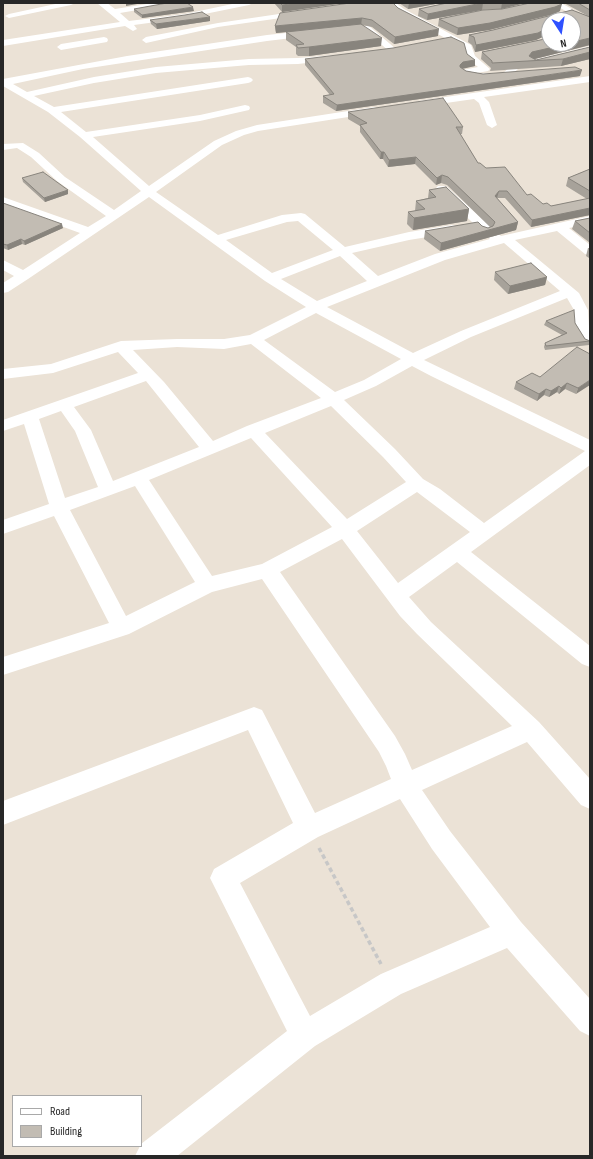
<!DOCTYPE html>
<html>
<head>
<meta charset="utf-8">
<style>
	body { margin:0 }
	#map { position:relative; width:593px; height:1159px; overflow:hidden; background:#ebe2d6; font-family:"Sofia Sans Condensed",sans-serif }
	canvas { display:block }
	.frame { position:absolute; inset:0; border:4px solid #272727; pointer-events:none }
	.legend { position:absolute; left:12px; top:1095px; width:130px; height:52px; box-sizing:border-box; background:#fff; border:1px solid #a9a9a9; margin:0; padding:5px 7px; list-style:none; font-size:12px; color:#272727 }
	.legend li { display:flex; align-items:center; gap:8px; height:20px }
	.legend b { width:20px; border:1px solid #a9a9a9 }
	.north { position:absolute; left:541px; top:12px; width:40px; height:40px; box-sizing:border-box; background:#fff; border:1px solid #a9a9a9; border-radius:50%; rotate:168deg; font-size:11px; font-weight:700; line-height:16px; text-align:center; color:#272727 }
	.north::after { content:''; display:block; margin:auto; width:14px; height:18px; background:#2f51ff; clip-path:polygon(50% 0,100% 100%,50% 72%,0 100%) }
</style>
</head>
<body>
<div id="map">
<canvas width="593" height="1159"></canvas>
<div class="frame"></div>
<ul class="legend">
<li><b style="height:5px;background:#fff"></b>Road</li>
<li><b style="height:11px;background:#c2bcb3"></b>Building</li>
</ul>
<div class="north">N</div>
</div>
<script>
const c = document.querySelector('canvas').getContext('2d');
c.lineJoin = 'round';
function toPath(rows) {
  const path = new Path2D();
  for (const r of rows) {
    path.moveTo(r[0], r[1]);
    for (let i = 2; i < r.length; i += 2) path.lineTo(r[i], r[i + 1]);
  }
  return path;
}
function stroke(path, color, width, dash) {
  c.strokeStyle = color;
  c.lineWidth = width;
  c.lineCap = dash ? 'butt' : 'round';
  c.setLineDash(dash || []);
  c.stroke(path);
}
function fill(path, color) {
  c.fillStyle = color;
  c.fill(path, 'evenodd');
}
const path = toPath([
	[319,848,381,964]
]);
const minor = toPath([
	[60,3,75,3,71,5,9,18,5,16,9,14,60,3],
	[97,3,107,3,115,9,153,3,171,3,167,5,120,13,129,21,185,14,237,3,253,3,249,5,185,18,134,25,137,29,133,31,125,26,3,46,3,40,120,22,97,3],
	[387,3,396,3,404,9,471,45,475,56,490,69,488,71,477,73,491,73,493,75,491,77,474,79,462,74,460,72,462,70,478,67,468,59,464,48,398,13,387,3],
	[551,3,561,3,590,19,590,24,551,3],
	[306,10,309,10,309,14,218,27,146,43,142,40,146,37,218,23,306,10],
	[356,26,369,26,396,49,395,51,389,51,364,30,356,30,355,28,356,26],
	[314,30,318,33,317,35,267,41,83,69,13,84,27,92,94,77,156,67,249,59,298,58,335,55,336,57,332,60,298,64,249,65,156,73,94,83,34,96,54,107,248,77,251,78,253,80,251,82,248,83,61,112,86,132,200,115,245,105,249,106,250,108,249,110,200,121,93,137,149,186,214,141,236,131,257,125,374,107,378,108,379,110,378,112,374,113,258,131,244,135,222,145,156,192,218,235,282,215,301,213,305,214,345,247,409,232,452,225,456,226,458,229,456,232,452,233,409,240,352,253,378,276,435,254,490,239,438,190,436,188,438,186,446,186,501,236,590,216,590,224,569,228,590,245,590,255,585,254,557,231,515,240,579,293,588,310,590,344,585,343,575,327,574,310,567,298,471,337,424,360,590,440,590,465,471,552,590,646,590,667,582,664,457,562,409,597,431,622,539,722,590,779,590,809,581,805,527,742,422,790,450,831,521,922,590,999,590,1036,580,1031,507,948,401,994,315,1046,177,1156,135,1156,141,1144,287,1031,210,878,214,869,293,823,248,730,3,825,3,801,254,707,262,710,315,813,391,779,386,766,379,752,262,579,212,592,129,634,3,675,3,657,109,623,54,516,3,534,3,520,49,504,24,424,3,431,3,420,138,373,118,352,53,373,3,379,3,369,51,364,121,341,177,339,224,339,250,335,306,307,265,281,149,197,28,279,8,292,3,293,3,283,14,276,3,270,3,260,23,270,80,233,3,205,3,197,88,227,106,216,57,181,31,157,17,148,3,150,3,144,23,143,39,153,65,177,114,210,141,191,80,137,48,112,3,86,3,79,127,56,267,35,314,30],
	[298,221,333,250,272,273,226,240,287,222,298,221],
	[504,243,560,291,461,331,413,353,327,307,445,260,504,243],
	[340,256,367,281,317,301,281,279,340,256],
	[316,313,401,359,364,380,335,392,264,340,316,313],
	[251,344,321,398,247,426,213,441,164,382,133,350,177,347,224,349,251,344],
	[412,366,431,376,585,451,484,523,440,489,423,479,395,449,344,400,376,386,412,366],
	[146,381,199,447,113,481,91,430,74,407,146,381],
	[331,406,383,457,406,482,347,519,265,433,331,406],
	[61,411,75,431,98,487,65,498,39,419,61,411],
	[251,438,332,527,262,564,212,576,149,480,251,438],
	[135,486,195,582,126,616,70,510,135,486],
	[417,492,470,532,398,583,357,531,417,492],
	[342,539,400,616,417,634,512,726,412,770,405,754,395,736,280,572,342,539],
	[400,799,432,849,490,927,381,974,310,1016,240,883,318,837,400,799],
	[104,37,107,38,108,40,107,42,61,50,57,47,61,44,104,37],
	[590,46,590,52,518,69,510,76,504,76,502,74,512,65,590,46],
	[590,76,590,82,484,97,489,102,497,125,492,128,487,125,479,103,474,99,418,107,413,104,418,101,590,76]
]);
const wall = toPath([
	[274,3,344,3,282,12],
	[399,3,441,3,408,9],
	[447,3,525,3,501,9,482,10,427,20,418,16,419,9],
	[564,3,590,3,590,45,534,59,536,60,590,47,590,59,561,66,490,71,491,68,481,59,482,52,545,39,549,36,549,44,573,44,573,20,549,20,549,34,536,40,475,52,472,45,468,42,469,35,493,30,572,10,588,16],
	[398,8,438,36,394,44,372,27,362,25,381,46,309,56,298,56,296,54,296,47,286,40,286,32,354,25,276,33,275,26],
	[134,9,194,11,142,18,134,12],
	[502,9,560,11,554,14,489,30,457,35,438,26,439,19],
	[150,20,210,21,157,29,151,24],
	[467,54,475,66,462,68,466,71,483,74,580,76,336,111,323,103,323,96,330,95,305,65,305,59],
	[348,112,463,127,462,134,460,134,478,163,527,195,543,204,551,206,587,199,566,186,568,178,590,169,590,215,531,227,505,198,497,198,518,222,516,230,440,251,424,239,425,231,482,226,488,228,490,227,447,185,441,183,436,185,415,164,388,167,383,159,380,159,360,132,360,126,348,119],
	[22,178,68,190,68,194,45,202,23,182],
	[429,190,469,209,467,221,413,230,407,224,408,212,415,211,416,201,428,198],
	[3,203,63,228,25,245,22,244,8,250,3,248],
	[590,218,590,243,572,229,575,221],
	[588,248,590,248,590,258,589,258,586,256],
	[495,272,547,277,545,285,508,294,494,280],
	[590,304,590,337,589,308],
	[546,321,575,323,585,339,590,341,589,345,545,350,544,347,545,343,562,335,544,325],
	[590,354,576,394,565,389,559,394,557,392,549,397,544,395,537,401,514,389,516,382,540,377]
]);
const shadedWall = toPath([
	[126,3,143,3,126,6],
	[298,3,344,3,282,12,282,5],
	[409,3,441,3,408,9],
	[483,3,482,10,427,20,428,14],
	[502,3,525,3,501,9],
	[562,4,560,11,554,14,489,30,457,35,458,28],
	[193,7,194,11,142,18,142,15],
	[210,17,210,21,157,29,156,24],
	[362,18,361,25,276,33,275,26],
	[549,27,549,34,536,40,475,52,476,45],
	[439,29,438,36,394,44,395,37],
	[382,38,381,46,309,56,309,47],
	[590,38,590,45,531,60,529,56,532,52,567,44,573,44,573,42],
	[590,52,590,59,561,66,563,59],
	[475,60,475,66,462,69,459,71,460,65,463,62],
	[582,70,580,76,336,111,337,105],
	[381,152,384,152,383,159,380,159],
	[416,157,415,164,388,167,389,160],
	[442,175,441,183,436,185,437,178],
	[68,190,68,194,45,202,44,198],
	[499,191,497,198,495,196],
	[590,208,590,215,531,227,532,220],
	[469,209,467,221,413,230,414,218],
	[518,222,516,230,440,251,441,243],
	[62,224,63,228,25,245,24,241],
	[21,239,22,244,8,250,7,245],
	[547,277,545,285,508,294,510,286],
	[590,380,590,385,576,394,578,388],
	[567,383,565,389,559,394,561,388],
	[559,386,557,392,549,397,551,391],
	[546,389,544,395,537,401,539,394]
]);
const building = toPath([
	[167,3,187,3,193,7,142,15,134,9,167,3],
	[280,3,298,3,282,5,280,3],
	[350,3,393,3,398,8,439,29,395,37,372,20,362,18,275,26,280,13,350,3],
	[447,3,482,3,428,14,419,9,447,3],
	[530,3,559,3,562,4,555,7,490,23,458,28,439,19,483,10,502,9,530,3],
	[578,3,590,3,590,10,578,3],
	[572,10,590,17,590,38,573,42,573,20,549,20,549,27,538,33,476,45,474,37,469,35,493,30,572,10],
	[202,12,210,17,156,24,150,20,185,15,202,12],
	[361,24,382,38,309,47,298,48,296,45,304,44,286,32,361,24],
	[549,36,549,44,567,44,532,52,529,56,536,60,590,47,590,52,563,59,492,63,492,61,482,52,545,39,549,36],
	[451,37,464,43,467,54,475,60,463,62,460,65,460,67,466,71,483,74,575,67,582,70,337,105,323,96,334,94,305,59,393,48,451,37],
	[443,98,463,127,456,127,478,163,480,163,486,168,505,167,527,195,531,194,543,204,547,203,551,206,590,198,590,208,532,220,507,191,499,191,495,196,518,222,441,243,425,231,478,222,482,226,488,228,493,226,495,222,448,177,442,175,437,178,416,157,389,160,384,152,381,152,360,125,367,123,348,112,443,98],
	[590,169,590,191,568,178,590,169],
	[43,172,68,190,44,198,22,178,43,172],
	[446,187,469,209,414,218,408,212,425,209,416,201,436,197,429,190,446,187],
	[3,203,62,224,24,241,21,239,7,245,3,244,3,203],
	[590,218,590,233,575,221,590,218],
	[531,263,547,277,510,286,495,272,531,263],
	[574,310,575,323,585,339,590,341,546,346,545,343,567,333,546,321,574,310],
	[577,347,590,354,590,380,578,388,567,383,561,388,559,386,551,391,546,389,539,394,516,382,532,373,540,377,577,347]
]);
stroke(path, '#c7c7c7', 3.5, [4.5, 3]);
fill(minor, '#fff');
fill(wall, '#a7a29a');
fill(shadedWall, '#88847d');
fill(building, '#c2bcb3');
stroke(building, '#88847d', 1);
</script>
</body>
</html>
